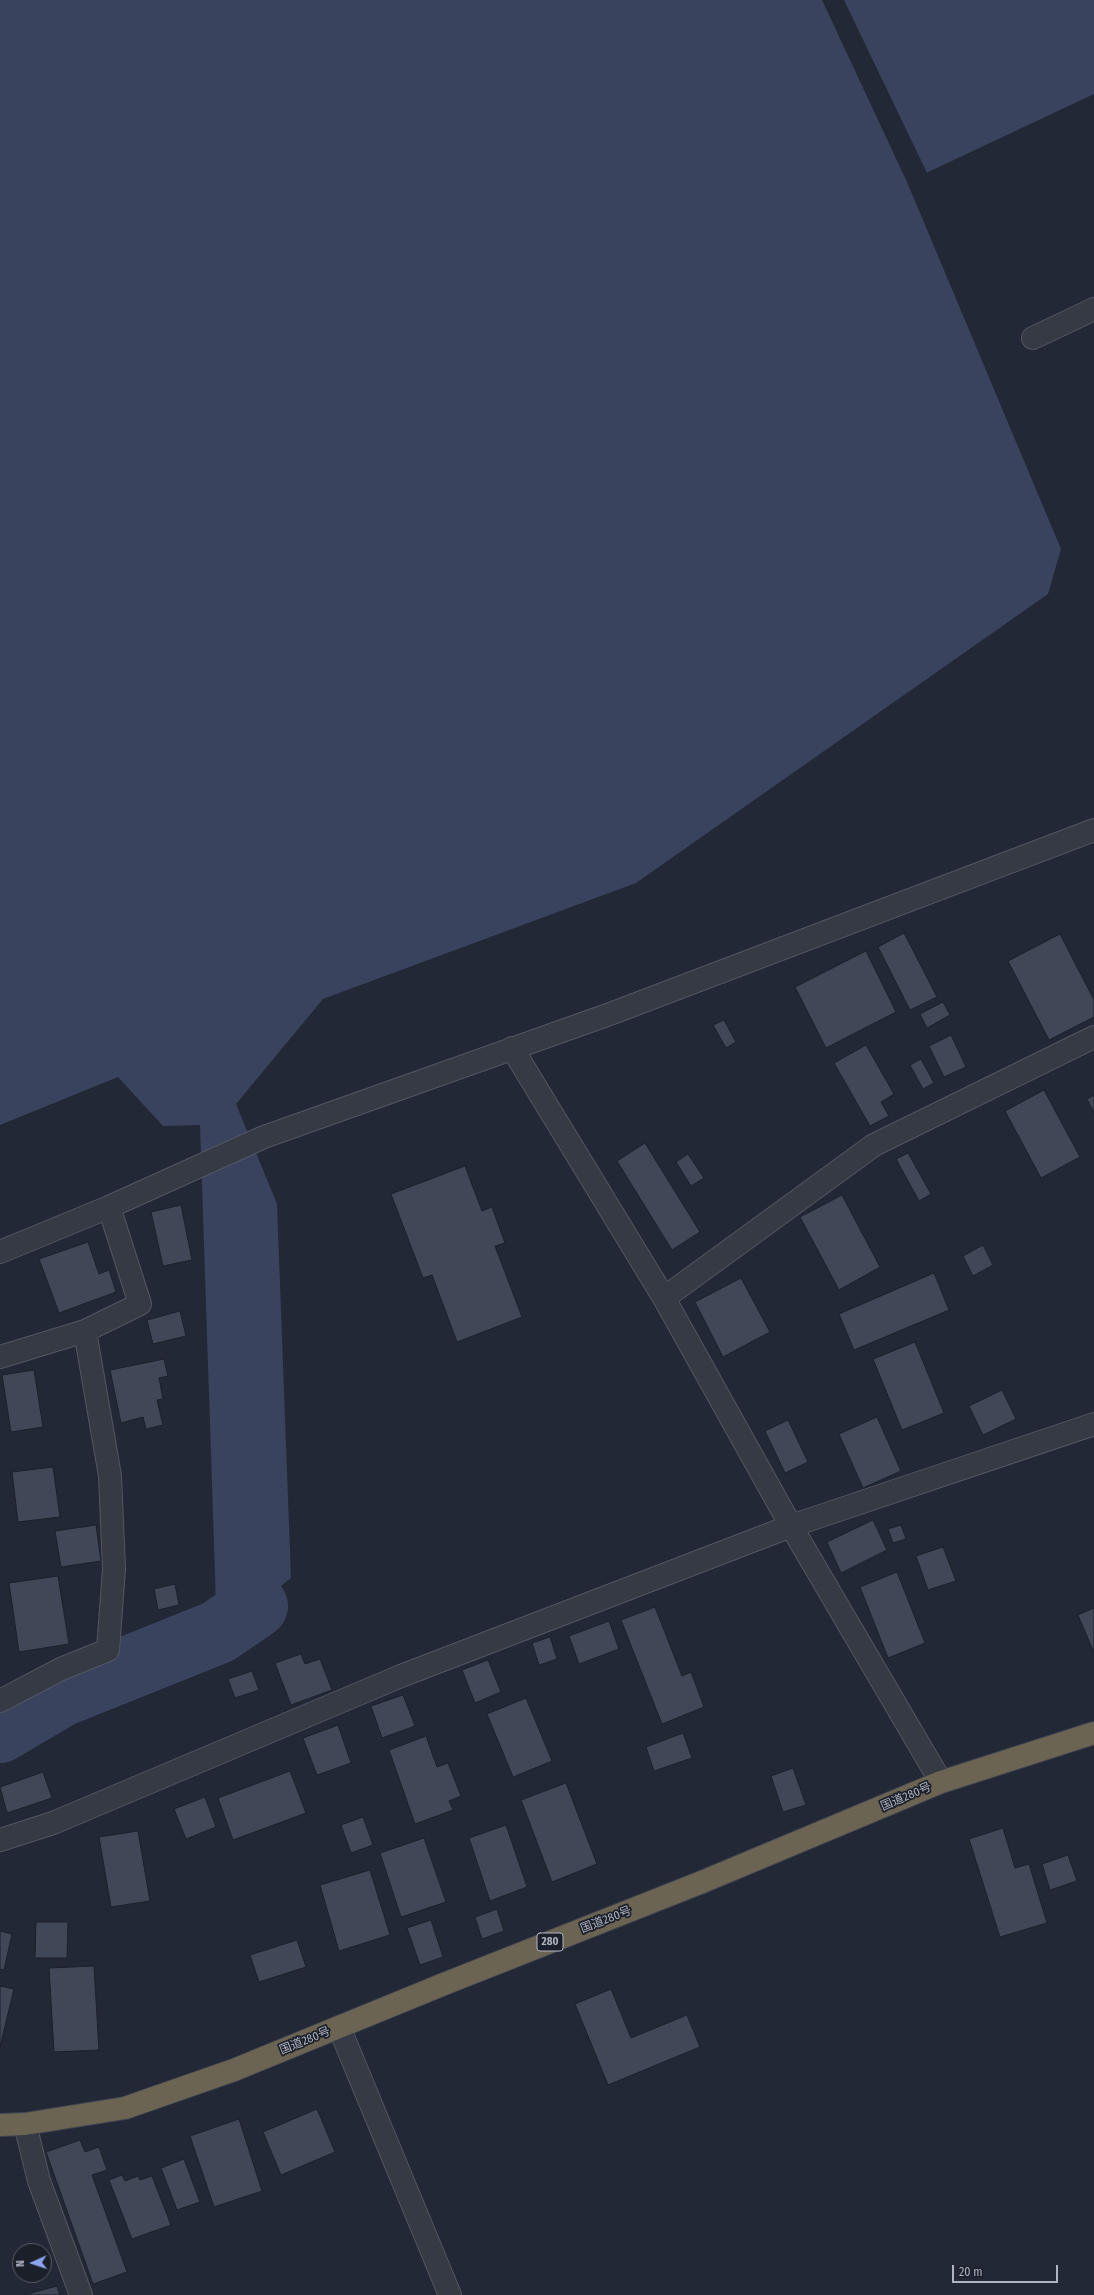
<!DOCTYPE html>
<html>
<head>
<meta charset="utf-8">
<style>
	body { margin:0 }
	#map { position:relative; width:1094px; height:2295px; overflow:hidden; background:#222835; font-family:"Fira Sans Condensed",sans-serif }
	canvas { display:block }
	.north { position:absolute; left:12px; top:2243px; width:40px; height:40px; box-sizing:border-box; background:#1a1f2a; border:1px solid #565b67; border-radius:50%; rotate:267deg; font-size:11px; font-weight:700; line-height:16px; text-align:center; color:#afb4c2 }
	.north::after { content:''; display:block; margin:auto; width:14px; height:18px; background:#8aa5ed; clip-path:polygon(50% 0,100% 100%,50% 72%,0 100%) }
	.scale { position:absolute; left:952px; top:2265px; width:106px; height:18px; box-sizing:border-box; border:2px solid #afb4c2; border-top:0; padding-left:5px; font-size:12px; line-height:14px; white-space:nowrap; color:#afb4c2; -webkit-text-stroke:3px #1a1f2a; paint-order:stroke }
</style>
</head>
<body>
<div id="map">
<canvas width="1094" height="2295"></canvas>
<div class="north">N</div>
<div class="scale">20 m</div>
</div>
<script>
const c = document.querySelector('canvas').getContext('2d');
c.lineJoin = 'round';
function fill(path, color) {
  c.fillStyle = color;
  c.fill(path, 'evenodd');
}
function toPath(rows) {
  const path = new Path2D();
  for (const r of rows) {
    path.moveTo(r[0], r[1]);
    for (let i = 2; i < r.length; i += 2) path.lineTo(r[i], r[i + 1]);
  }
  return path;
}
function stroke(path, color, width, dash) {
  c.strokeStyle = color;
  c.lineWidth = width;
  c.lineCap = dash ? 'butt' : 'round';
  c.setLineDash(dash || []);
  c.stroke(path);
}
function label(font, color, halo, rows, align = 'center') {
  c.font = font + ' "Fira Sans Condensed","Noto Sans JP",sans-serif';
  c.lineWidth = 3.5;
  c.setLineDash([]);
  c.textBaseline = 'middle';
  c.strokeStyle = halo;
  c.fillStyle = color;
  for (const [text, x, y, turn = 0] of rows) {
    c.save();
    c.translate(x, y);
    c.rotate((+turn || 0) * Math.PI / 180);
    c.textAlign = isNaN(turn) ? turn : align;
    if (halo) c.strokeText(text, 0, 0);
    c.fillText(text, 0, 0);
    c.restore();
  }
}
const water = toPath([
	[0,0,1094,0,1094,94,907,182,1061,549,1048,594,636,883,323,999,236,1104,277,1204,291,1578,256,1606,216,1604,200,1125,163,1126,118,1077,0,1125]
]);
const pier = toPath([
	[822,0,844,0,927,173,907,182]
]);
const river = toPath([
	[0,1731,61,1695,218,1632,256,1606]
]);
const building = toPath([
	[904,933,937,997,910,1010,878,947,904,933],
	[1060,934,1094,1000,1094,1017,1049,1040,1008,961,1060,934],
	[866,951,896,1012,826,1048,795,987,866,951],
	[943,1002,950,1015,927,1028,920,1014,943,1002],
	[724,1020,736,1042,726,1048,713,1025,724,1020],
	[951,1035,966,1067,944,1077,929,1046,951,1035],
	[866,1045,894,1094,881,1102,889,1116,870,1126,834,1063,866,1045],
	[921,1059,934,1083,923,1089,910,1065,921,1059],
	[1044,1090,1080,1157,1041,1178,1005,1111,1044,1090],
	[1094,1095,1094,1113,1087,1099,1094,1095],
	[645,1143,700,1232,672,1250,617,1161,645,1143],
	[908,1153,931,1194,919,1201,896,1159,908,1153],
	[688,1154,704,1178,691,1186,676,1162,688,1154],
	[465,1166,482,1211,492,1207,505,1243,495,1246,522,1317,457,1342,432,1275,423,1278,391,1194,465,1166],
	[842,1195,880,1267,839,1290,800,1217,842,1195],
	[181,1205,192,1260,163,1266,151,1212,181,1205],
	[88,1242,99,1274,109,1270,116,1292,59,1313,39,1259,88,1242],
	[983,1245,993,1265,973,1276,963,1256,983,1245],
	[934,1273,949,1310,854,1350,839,1314,934,1273],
	[741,1278,770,1332,723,1357,695,1302,741,1278],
	[180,1311,186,1336,153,1344,147,1320,180,1311],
	[915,1342,944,1413,902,1430,873,1359,915,1342],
	[164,1359,168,1376,159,1378,163,1399,157,1400,163,1425,146,1429,143,1417,121,1423,110,1370,164,1359],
	[34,1370,43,1427,11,1432,2,1375,34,1370],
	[1002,1390,1016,1419,983,1435,969,1406,1002,1390],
	[877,1417,901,1471,863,1488,839,1434,877,1417],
	[788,1420,808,1462,785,1473,765,1431,788,1420],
	[53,1467,60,1517,18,1522,12,1472,53,1467],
	[873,1520,887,1550,841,1573,827,1542,873,1520],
	[96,1525,101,1561,61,1567,55,1531,96,1525],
	[901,1525,906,1539,893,1543,888,1529,901,1525],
	[943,1547,956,1581,928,1590,916,1556,943,1547],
	[897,1572,925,1643,888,1658,860,1587,897,1572],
	[58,1576,69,1644,19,1652,9,1583,58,1576],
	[175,1584,179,1605,158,1610,154,1589,175,1584],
	[655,1607,682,1676,691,1672,704,1707,662,1724,621,1620,655,1607],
	[1094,1608,1094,1653,1078,1615,1094,1608],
	[609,1621,619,1649,579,1664,569,1636,609,1621],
	[550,1637,557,1659,539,1665,532,1643,550,1637],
	[301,1654,305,1664,320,1659,332,1690,291,1705,275,1663,301,1654],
	[488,1660,501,1692,475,1703,462,1670,488,1660],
	[252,1671,259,1690,235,1698,228,1679,252,1671],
	[403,1695,415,1726,382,1738,371,1706,403,1695],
	[526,1698,552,1761,513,1777,487,1714,526,1698],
	[338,1725,351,1763,317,1775,303,1738,338,1725],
	[683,1733,692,1758,654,1771,646,1747,683,1733],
	[426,1736,437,1767,448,1763,461,1796,449,1801,453,1810,415,1824,389,1750,426,1736],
	[793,1768,806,1805,783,1812,771,1776,793,1768],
	[290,1771,306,1813,233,1840,218,1798,290,1771],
	[43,1772,52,1798,7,1813,0,1787,43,1772],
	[566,1783,597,1864,552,1882,521,1800,566,1783],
	[205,1797,216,1827,186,1839,174,1809,205,1797],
	[363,1817,373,1845,351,1853,341,1825,363,1817],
	[506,1825,527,1887,490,1901,469,1838,506,1825],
	[1003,1828,1015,1868,1029,1864,1047,1923,1000,1937,969,1839,1003,1828],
	[138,1831,150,1901,111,1907,99,1837,138,1831],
	[424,1838,446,1902,401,1917,380,1853,424,1838],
	[1068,1855,1077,1881,1050,1890,1042,1864,1068,1855],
	[370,1870,390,1935,339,1951,320,1885,370,1870],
	[497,1909,504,1931,482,1939,475,1917,497,1909],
	[431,1920,443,1957,420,1965,407,1928,431,1920],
	[36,1922,68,1922,67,1958,35,1958,36,1922],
	[0,1931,12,1934,4,1970,0,1969,0,1931],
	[297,1940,306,1967,259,1982,250,1955,297,1940],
	[94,1966,99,2050,54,2052,49,1968,94,1966],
	[0,1986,14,1989,0,2047,0,1986],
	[611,1989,631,2038,687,2015,700,2047,608,2085,575,2004,611,1989],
	[317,2109,335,2152,281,2175,263,2132,317,2109],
	[239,2119,262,2191,214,2207,190,2136,239,2119],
	[80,2140,85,2152,99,2147,107,2170,92,2175,127,2272,93,2284,46,2152,80,2140],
	[184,2159,200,2202,177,2210,161,2168,184,2159],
	[122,2175,125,2181,138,2176,140,2180,152,2176,171,2225,132,2239,109,2180,122,2175],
	[57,2286,60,2295,24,2295,57,2286]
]);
const minor = toPath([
	[1033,338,1094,309],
	[512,1048,664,1298,791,1526,941,1782],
	[0,1252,109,1207,264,1137,610,1014,1094,830],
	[664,1298,874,1145,1094,1037],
	[0,1357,85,1331],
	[0,1701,61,1669,108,1650,114,1569,110,1476,85,1331,140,1304,109,1207],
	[0,1840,53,1823,401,1676,791,1526,1094,1424],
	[339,2027,450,2295],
	[25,2124,39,2181,81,2295]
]);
const highway = toPath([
	[0,2125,25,2124,125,2108,234,2070,444,1984,702,1882,941,1782,1094,1733]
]);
const shields = [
	[550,1942,26]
];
const shieldNames = [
	["280",550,1942]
];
const streetNames = [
	["国道280号",906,1797,-23],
	["国道280号",606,1920,-21],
	["国道280号",305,2041,-22]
];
fill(water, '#39435d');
fill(pier, '#222835');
stroke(river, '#39435d', 64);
fill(building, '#404756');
stroke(building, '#1c212c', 1);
stroke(minor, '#525763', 24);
stroke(highway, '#3f4450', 24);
stroke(minor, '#353a45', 22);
stroke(highway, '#6b6453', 22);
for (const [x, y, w] of shields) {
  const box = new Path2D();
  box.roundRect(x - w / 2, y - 9, w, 18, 3);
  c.fillStyle = '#1a1f2a';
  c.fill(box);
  stroke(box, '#afb4c2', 1);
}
label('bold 11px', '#afb4c2', null, shieldNames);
label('12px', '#afb4c2', '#1a1f2a', streetNames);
</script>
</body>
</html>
